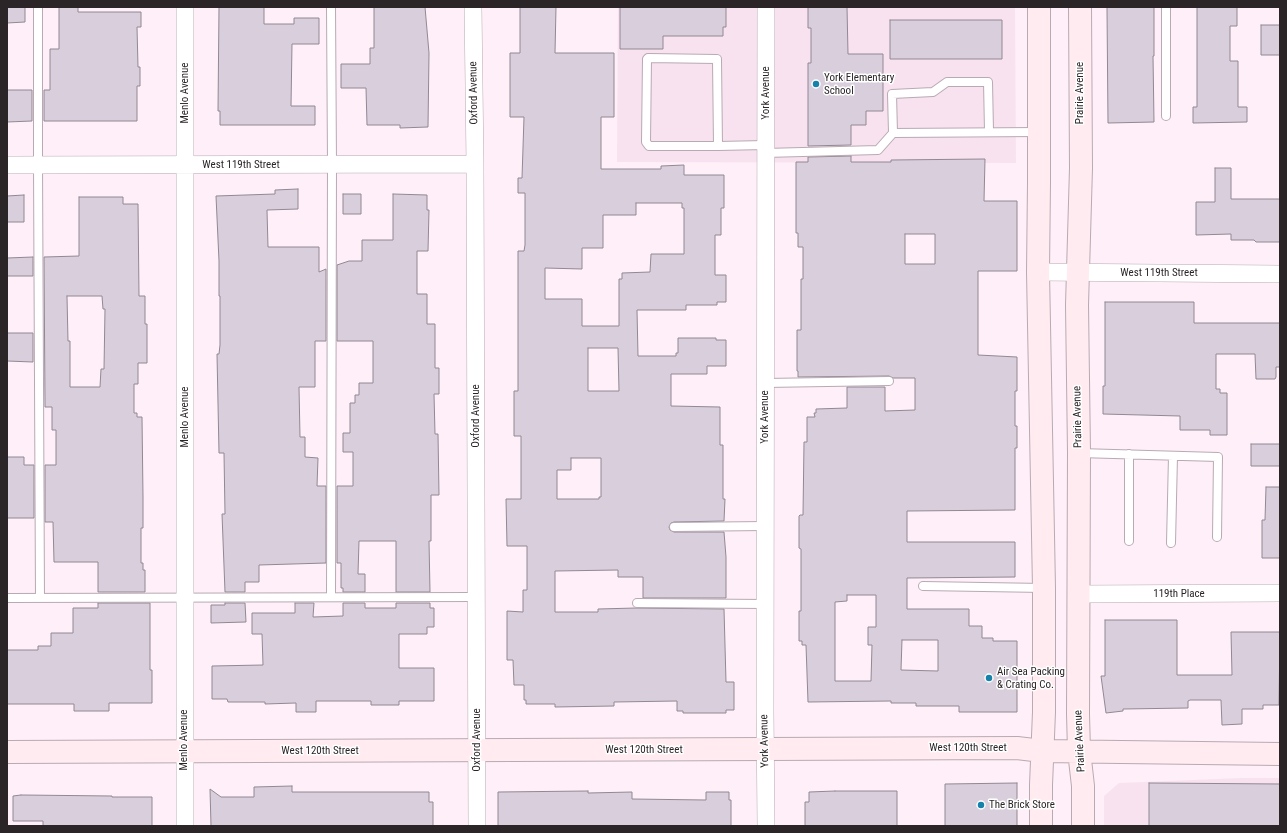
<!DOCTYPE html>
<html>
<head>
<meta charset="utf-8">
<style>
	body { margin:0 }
	#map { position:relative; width:1287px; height:833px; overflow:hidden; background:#feeff8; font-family:"Roboto Condensed",sans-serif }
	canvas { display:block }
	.frame { position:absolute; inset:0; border:8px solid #2b2528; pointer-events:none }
</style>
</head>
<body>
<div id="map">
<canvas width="1287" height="833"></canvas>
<div class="frame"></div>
</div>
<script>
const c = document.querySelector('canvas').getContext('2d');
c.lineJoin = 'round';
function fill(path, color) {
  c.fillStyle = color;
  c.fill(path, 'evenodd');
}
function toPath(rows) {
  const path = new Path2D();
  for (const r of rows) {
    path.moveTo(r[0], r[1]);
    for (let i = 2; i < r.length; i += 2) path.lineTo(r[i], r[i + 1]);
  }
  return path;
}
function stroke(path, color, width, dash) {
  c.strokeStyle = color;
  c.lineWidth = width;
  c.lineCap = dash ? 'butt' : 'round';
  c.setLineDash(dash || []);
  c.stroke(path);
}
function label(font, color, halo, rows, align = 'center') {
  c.font = font + ' "Roboto Condensed",sans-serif';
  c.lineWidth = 3;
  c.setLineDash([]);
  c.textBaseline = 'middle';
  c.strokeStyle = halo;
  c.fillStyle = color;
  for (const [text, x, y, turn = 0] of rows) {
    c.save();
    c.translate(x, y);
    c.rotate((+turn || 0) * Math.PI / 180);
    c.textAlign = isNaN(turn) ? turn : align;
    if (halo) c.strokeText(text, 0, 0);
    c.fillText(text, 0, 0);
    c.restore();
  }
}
const built = toPath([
	[618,7,1015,7,1016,163,617,162],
	[1242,778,1280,778,1280,826,1104,826,1104,796,1119,783]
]);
const building = toPath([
	[7,7,25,7,25,22,7,23,7,7],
	[59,7,78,7,78,12,141,12,141,27,137,27,138,67,140,67,140,86,137,86,137,121,44,121,44,90,50,90,50,49,59,49,59,7],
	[219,7,264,7,264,24,294,24,294,18,319,18,319,44,292,44,291,106,315,106,315,125,220,125,220,111,218,111,219,7],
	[374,7,425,7,429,53,428,127,400,128,400,125,367,125,366,88,341,88,341,64,370,64,370,48,374,48,374,7],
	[520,7,556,7,555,53,614,53,614,117,601,117,601,169,661,169,661,166,684,165,684,175,724,175,724,208,721,208,721,235,715,235,715,275,726,275,726,302,717,302,717,305,686,305,686,310,637,310,638,356,676,356,676,353,678,353,678,338,716,338,716,340,726,340,726,366,707,366,707,374,671,374,671,406,720,407,720,445,723,445,723,499,725,499,724,521,674,522,671,523,669,527,670,530,674,532,724,532,726,557,726,598,643,598,643,577,618,577,618,570,555,571,555,612,598,612,598,609,636,608,724,609,726,682,734,682,734,710,726,710,726,713,683,713,683,711,677,711,677,701,614,702,614,706,555,707,555,704,526,704,526,700,524,700,524,685,514,685,513,660,507,660,507,611,523,612,523,590,527,590,527,546,507,546,506,499,521,499,521,436,514,436,514,391,518,391,518,251,524,251,525,245,525,193,518,193,518,178,522,178,524,117,510,117,510,53,520,53,520,7],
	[636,203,682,203,682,208,684,208,684,254,651,254,650,272,622,273,622,279,619,279,619,326,582,326,582,299,545,299,545,268,582,269,582,248,603,248,603,215,636,215,636,203],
	[588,348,618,348,619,391,588,391,588,348],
	[571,458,601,458,601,497,599,497,599,499,557,499,557,470,571,470,571,458],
	[620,7,726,7,726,27,723,27,723,36,663,36,663,49,620,49,620,7],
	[808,7,847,7,848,54,883,54,883,111,866,111,866,125,851,125,851,145,808,146,808,63,811,63,811,28,808,28,808,7],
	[1107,7,1154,7,1154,56,1153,56,1154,122,1108,123,1107,7],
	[1197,7,1237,7,1237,26,1230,26,1230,61,1238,61,1238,107,1247,107,1247,122,1193,123,1193,107,1197,107,1197,7],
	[890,20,1002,20,1002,59,890,59,890,20],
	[1261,25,1280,25,1280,55,1261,55,1261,25],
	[7,90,32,90,32,121,7,122,7,90],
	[851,156,851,162,891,162,891,160,985,159,984,201,1017,201,1017,271,978,271,978,355,1017,357,1017,391,1015,391,1015,426,1017,426,1017,448,1015,448,1015,510,907,511,907,542,1015,542,1015,577,907,578,907,609,969,609,969,626,982,626,982,638,993,638,993,641,1017,641,1017,712,959,712,959,706,916,706,916,703,891,703,891,701,808,702,806,645,802,645,802,641,799,641,799,611,801,611,801,549,799,548,799,516,800,515,803,515,804,442,807,442,807,417,815,417,814,413,816,413,816,409,847,408,847,387,885,387,885,411,915,410,915,378,893,378,889,376,798,377,798,371,797,371,797,330,801,330,801,279,803,279,803,247,798,247,798,233,796,233,796,162,808,162,808,157,851,156],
	[905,234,935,234,935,264,905,264,905,234],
	[847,595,876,595,876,627,868,627,868,645,872,645,871,681,835,681,835,602,847,601,847,595],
	[902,640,938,640,938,671,901,670,902,640],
	[1215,168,1231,168,1231,199,1280,199,1280,242,1256,242,1254,240,1231,240,1231,234,1196,235,1196,202,1215,202,1215,168],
	[298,189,298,209,267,210,268,247,319,247,319,272,326,269,326,341,315,341,315,387,299,387,300,437,305,437,305,457,318,458,317,486,326,486,326,563,259,565,259,582,245,582,245,592,225,592,222,514,225,514,224,453,219,453,217,354,219,354,220,345,220,296,219,296,219,261,216,196,275,194,275,190,298,189],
	[343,194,361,194,361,214,343,214,343,194],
	[393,194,427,195,427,210,429,210,428,251,417,251,417,294,427,294,427,324,435,324,435,368,439,368,439,394,434,394,435,434,438,434,439,495,431,495,431,541,429,541,430,592,396,592,396,541,359,541,358,574,365,574,365,592,343,592,343,588,341,588,341,563,337,563,337,486,353,486,353,452,343,452,343,433,350,433,350,403,355,403,355,395,359,395,359,383,373,383,373,341,337,341,337,265,349,261,362,261,362,240,393,240,393,194],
	[24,195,24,222,7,222,7,196,24,195],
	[79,197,123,197,123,204,138,204,139,296,145,296,145,324,147,324,147,363,138,363,138,384,134,384,134,413,137,413,137,417,142,417,143,497,143,528,141,528,141,563,143,563,143,570,145,570,145,592,98,592,98,562,54,562,53,522,45,522,45,465,56,465,56,430,52,430,52,407,45,407,44,257,79,256,79,197],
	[67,296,102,296,103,309,105,309,104,369,101,369,100,387,70,387,70,341,68,341,67,296],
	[33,257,33,276,7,276,7,258,33,257],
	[1105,302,1194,302,1194,323,1280,323,1280,367,1276,367,1276,377,1275,379,1256,379,1255,354,1216,354,1216,389,1220,389,1220,393,1227,393,1227,435,1210,435,1210,430,1180,430,1180,416,1103,414,1103,386,1105,386,1105,302],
	[7,333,33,333,33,362,7,361,7,333],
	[1251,444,1280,444,1280,466,1251,466,1251,444],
	[7,457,24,457,24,465,34,465,34,518,7,518,7,457],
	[1266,487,1280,487,1280,558,1262,558,1262,520,1265,520,1266,487],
	[98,603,150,603,150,670,152,670,152,703,109,703,109,711,74,711,74,704,7,704,7,650,38,650,38,646,51,646,51,633,73,633,73,608,98,608,98,603],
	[225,603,245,603,246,622,211,623,211,605,225,605,225,603],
	[295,603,314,603,313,617,343,616,343,603,365,603,365,608,396,608,396,603,430,603,430,608,434,608,434,627,427,627,427,634,399,634,399,668,434,668,434,701,399,701,399,705,371,705,371,701,316,701,316,712,296,712,296,703,265,704,265,702,228,702,227,699,212,699,212,666,263,665,262,634,252,634,252,613,295,613,295,603],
	[1105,620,1177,620,1177,675,1232,675,1231,632,1280,632,1279,705,1263,705,1263,709,1242,709,1242,724,1222,725,1221,700,1190,700,1188,701,1188,708,1123,709,1123,711,1106,713,1101,676,1105,676,1105,620],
	[1017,783,1017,826,945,826,945,784,1017,783],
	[1149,783,1280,784,1280,826,1149,826,1149,783],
	[292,786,292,792,429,792,429,802,433,802,433,826,211,826,210,789,221,797,254,797,254,787,292,786],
	[588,791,588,793,632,792,632,799,706,800,706,792,729,792,729,800,731,800,731,826,498,826,498,792,588,791],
	[835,791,897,791,897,826,805,826,805,802,809,802,809,792,835,791],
	[21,795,112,796,112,797,152,797,152,826,43,826,43,821,13,821,13,796,21,795]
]);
const lane = toPath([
	[38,7,38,165,40,598],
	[1166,7,1166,116],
	[893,133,1038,132],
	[718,146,717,59,648,58,647,59,646,142,649,146,718,146,765,145],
	[765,153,878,150,893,133,892,94,933,92,947,82,988,82,989,131],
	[765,383,889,381],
	[1079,453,1218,457,1217,537],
	[1129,454,1129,541],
	[674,527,765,526],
	[1171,543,1173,456],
	[923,586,1044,588],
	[331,597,332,164,331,7],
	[7,598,476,597],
	[637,603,765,604]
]);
const street = toPath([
	[473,7,475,164,477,826],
	[766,7,765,711,766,826],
	[7,165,475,164],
	[1038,272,1280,274],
	[1078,594,1280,593],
	[185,826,185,7]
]);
const secondary = toPath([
	[1039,7,1039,182,1038,272,1044,588,1044,712,1041,785,1041,826],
	[1080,7,1081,168,1077,305,1079,453,1078,714,1079,751,1083,786,1083,826],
	[7,752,1017,748,1042,751,1280,754]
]);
const markers = [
	[816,84,4,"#1582aa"],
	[989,678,4,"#1582aa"],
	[981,805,4,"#1582aa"]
];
const poiNames = [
	["York Elementary",824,78],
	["School",824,91],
	["Air Sea Packing",997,672],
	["& Crating Co.",997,685],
	["The Brick Store",989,805]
];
const streetNames = [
	["Menlo Avenue",185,93,-90],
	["Oxford Avenue",474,93,-91],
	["York Avenue",766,93,-90],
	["Prairie Avenue",1080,93,-90],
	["West 119th Street",241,165],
	["West 119th Street",1159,273],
	["Oxford Avenue",476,416,-90],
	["Menlo Avenue",185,417,-90],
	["York Avenue",765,417,-90],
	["Prairie Avenue",1078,417,-91],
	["119th Place",1179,594],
	["Menlo Avenue",184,740,-90],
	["Oxford Avenue",477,740,-90],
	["York Avenue",765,741,-91],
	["Prairie Avenue",1080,741,-93],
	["West 120th Street",968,748],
	["West 120th Street",644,750],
	["West 120th Street",320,751]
];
fill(built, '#f8e2ef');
fill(building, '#d9cfdc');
stroke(building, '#928894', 1);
stroke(lane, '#b8aab2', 10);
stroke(street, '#b8aab2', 18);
stroke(secondary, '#b8aab2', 24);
stroke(lane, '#fff', 8);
stroke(street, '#fff', 17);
stroke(secondary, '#ffebf0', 22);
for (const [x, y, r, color] of markers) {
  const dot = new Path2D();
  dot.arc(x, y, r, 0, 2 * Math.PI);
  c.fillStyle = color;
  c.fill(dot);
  stroke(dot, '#fff', 1.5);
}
label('11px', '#2b2528', '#fff', poiNames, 'left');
label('11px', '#2b2528', '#fff', streetNames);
</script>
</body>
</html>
